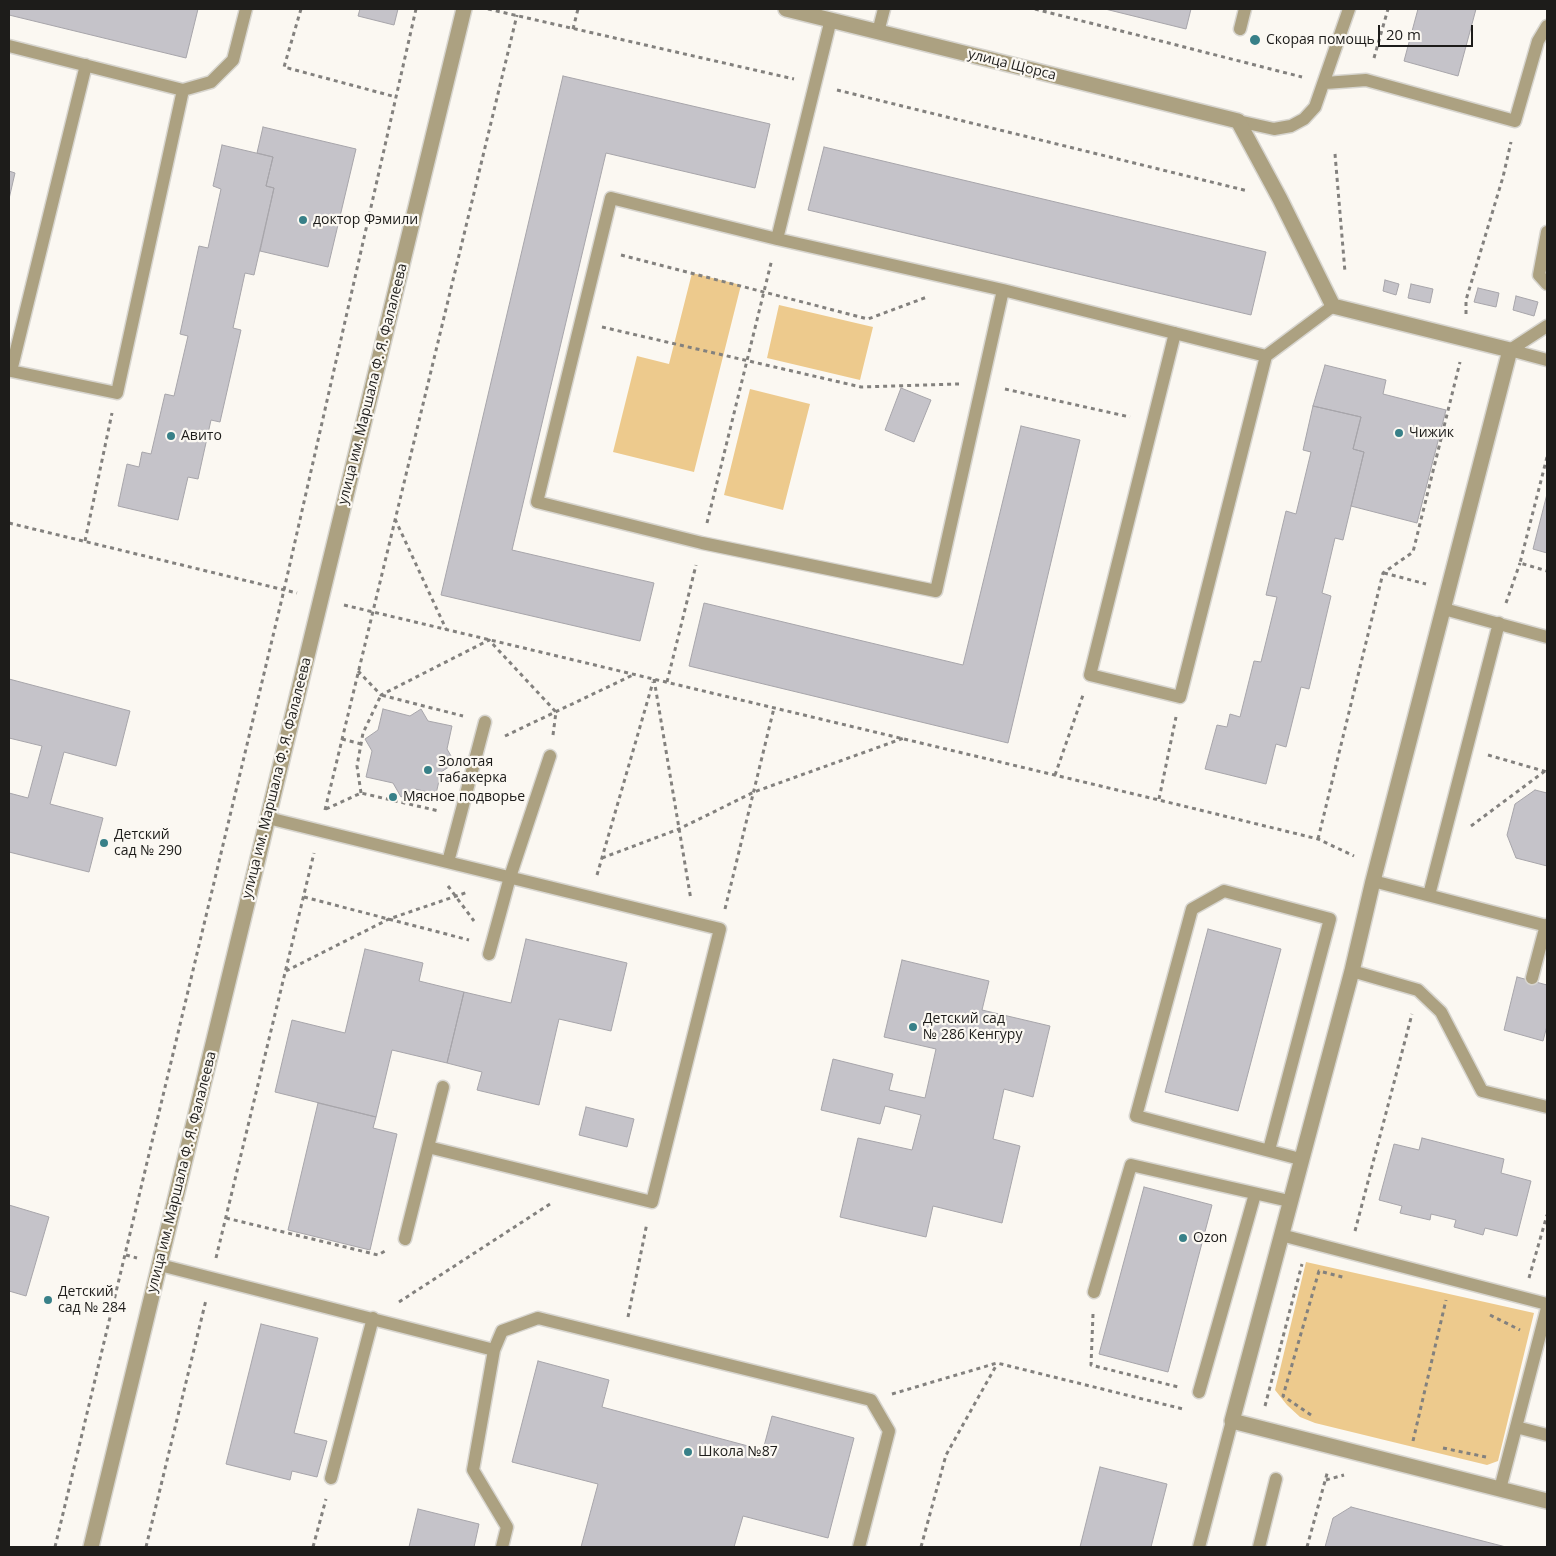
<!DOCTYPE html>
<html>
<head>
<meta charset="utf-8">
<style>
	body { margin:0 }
	#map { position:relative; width:1556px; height:1556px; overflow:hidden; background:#fbf8f2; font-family:"Open Sans",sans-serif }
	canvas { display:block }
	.frame { position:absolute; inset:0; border:10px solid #1d1c1a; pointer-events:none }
	.scale { position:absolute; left:1378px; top:25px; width:95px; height:22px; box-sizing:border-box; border:2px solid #1d1c1a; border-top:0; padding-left:6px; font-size:15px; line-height:18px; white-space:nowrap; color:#1d1c1a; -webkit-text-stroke:4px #fbf8f2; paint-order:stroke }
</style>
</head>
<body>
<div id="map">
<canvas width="1556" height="1556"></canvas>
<div class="frame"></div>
<div class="scale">20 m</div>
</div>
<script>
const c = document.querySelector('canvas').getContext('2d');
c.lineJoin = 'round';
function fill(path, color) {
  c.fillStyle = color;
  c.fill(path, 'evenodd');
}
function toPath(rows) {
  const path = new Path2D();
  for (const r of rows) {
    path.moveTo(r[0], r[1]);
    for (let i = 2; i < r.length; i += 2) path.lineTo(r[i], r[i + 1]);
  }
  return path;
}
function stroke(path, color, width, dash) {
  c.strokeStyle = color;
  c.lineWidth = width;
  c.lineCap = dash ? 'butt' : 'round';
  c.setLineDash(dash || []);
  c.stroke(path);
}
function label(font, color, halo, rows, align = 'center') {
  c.font = font + ' "Open Sans",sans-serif';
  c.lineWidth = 4.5;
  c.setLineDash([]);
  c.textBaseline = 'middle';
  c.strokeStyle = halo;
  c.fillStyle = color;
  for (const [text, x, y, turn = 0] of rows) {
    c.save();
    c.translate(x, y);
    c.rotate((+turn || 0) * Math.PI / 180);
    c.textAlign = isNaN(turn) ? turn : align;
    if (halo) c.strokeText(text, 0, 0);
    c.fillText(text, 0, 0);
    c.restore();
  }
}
const green = toPath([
	[692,273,741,285,694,472,613,452,637,356,669,364],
	[779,305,873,327,860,380,767,358],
	[750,389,810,404,783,510,724,495],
	[1306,1262,1534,1313,1498,1461,1487,1465,1315,1423,1300,1417,1287,1405,1275,1390]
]);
const building = toPath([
	[9,9,198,9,186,58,9,15,9,9],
	[360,9,398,9,394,25,358,16,360,9],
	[1105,9,1191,9,1186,29,1105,9],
	[1418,9,1476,9,1458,76,1404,61,1418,9],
	[563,76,770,124,755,188,606,153,512,550,654,583,640,641,441,595,563,76],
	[263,127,356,149,328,267,260,251,274,188,266,186,273,157,257,153,263,127],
	[222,145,273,157,266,186,274,188,254,275,245,273,233,328,241,330,220,422,211,420,198,479,188,477,178,520,118,506,127,464,139,467,142,452,151,454,165,394,174,396,188,336,180,334,199,246,208,248,221,189,213,186,222,145],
	[824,147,1266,252,1251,315,808,210,824,147],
	[9,171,15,173,9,199,9,171],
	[1385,280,1399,284,1396,295,1383,291,1385,280],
	[1411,284,1433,289,1430,303,1408,298,1411,284],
	[1478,288,1499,293,1496,307,1474,302,1478,288],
	[1516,296,1538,302,1534,316,1513,310,1516,296],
	[1325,365,1386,380,1383,394,1446,410,1417,523,1351,506,1364,452,1353,449,1361,417,1313,406,1325,365],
	[901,388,931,400,914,442,885,430,901,388],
	[1313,406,1361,417,1353,449,1364,452,1343,540,1335,538,1322,593,1331,596,1309,689,1301,687,1286,747,1276,744,1266,784,1205,769,1217,725,1227,727,1230,714,1240,717,1254,661,1261,662,1277,597,1266,595,1286,511,1296,514,1311,452,1303,450,1313,406],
	[1021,426,1080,440,1008,743,689,666,704,603,963,665,1021,426],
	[1547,494,1547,553,1533,549,1547,494],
	[9,679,130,711,116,766,64,752,50,804,103,818,89,872,9,852,9,793,28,798,42,746,9,738,9,679],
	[383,709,410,716,421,709,428,721,452,726,447,749,455,763,441,772,436,794,415,789,401,797,393,783,366,777,372,751,365,739,378,730,383,709],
	[1535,790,1547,793,1547,866,1516,858,1507,835,1515,804,1535,790],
	[1208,929,1281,949,1238,1111,1165,1092,1208,929],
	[526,939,627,963,611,1031,559,1019,539,1105,477,1090,482,1072,447,1063,464,992,511,1003,526,939],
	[365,949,423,963,419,981,464,992,447,1063,392,1050,376,1117,275,1092,292,1020,345,1033,365,949],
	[902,960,989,981,982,1010,1050,1026,1033,1097,1004,1089,993,1139,1020,1146,1002,1223,933,1206,926,1237,840,1217,858,1138,912,1150,921,1115,885,1106,880,1124,821,1110,833,1059,893,1074,889,1090,925,1098,936,1049,884,1037,902,960],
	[1517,977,1547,985,1547,1026,1543,1041,1504,1030,1517,977],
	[318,1103,376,1117,373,1128,397,1134,370,1250,288,1230,318,1103],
	[586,1107,634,1119,627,1147,579,1135,586,1107],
	[1422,1138,1504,1159,1501,1173,1531,1181,1517,1236,1485,1228,1483,1235,1454,1227,1456,1220,1431,1214,1430,1220,1400,1213,1402,1206,1379,1200,1394,1144,1419,1150,1422,1138],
	[1144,1187,1212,1205,1168,1372,1099,1354,1144,1187],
	[9,1205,49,1217,26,1296,9,1291,9,1205],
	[261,1324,318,1338,294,1433,327,1441,317,1477,292,1471,290,1480,226,1464,261,1324],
	[538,1361,609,1380,602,1407,763,1450,772,1416,854,1438,828,1538,743,1516,734,1547,581,1547,598,1484,512,1462,538,1361],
	[1100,1467,1167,1484,1151,1547,1080,1547,1100,1467],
	[1351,1507,1506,1547,1325,1547,1333,1518,1351,1507],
	[418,1509,479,1524,474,1547,409,1547,418,1509]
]);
const path = toPath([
	[301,9,284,67,396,97],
	[488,9,794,79],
	[1035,9,1302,77],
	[573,29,578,9],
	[1374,58,1388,9],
	[837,90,1248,191],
	[1335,154,1345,272],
	[621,255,868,319,927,297],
	[1466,314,1466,300,1503,177,1511,142],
	[602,327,861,387,959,384],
	[1005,389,1130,417],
	[1547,457,1520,563,1547,571],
	[395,519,446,629],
	[9,523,297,593],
	[707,523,772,259],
	[85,541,112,413],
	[1384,573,1426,584],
	[1506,603,1520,563],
	[344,605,1159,800,1318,839,1354,856],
	[358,671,381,695,489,640,556,712,553,735],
	[654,679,691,900],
	[667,682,696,565],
	[505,736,635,674],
	[342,739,361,744],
	[1488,755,1547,772],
	[1055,775,1083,695],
	[361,793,357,766,363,733,381,695,463,716],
	[1159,799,1176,717],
	[326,809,361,793,439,811],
	[325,810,517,15],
	[1471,826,1545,771],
	[1318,839,1383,573,1413,552,1460,362],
	[602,858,679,829,754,792,904,738],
	[597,875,653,682],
	[448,886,474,921],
	[304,897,469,940],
	[725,909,774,708],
	[286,971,389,919,468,892],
	[226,1218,378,1255,385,1251],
	[1355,1231,1412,1014],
	[126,1255,137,1258],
	[216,1258,314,853],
	[1529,1278,1547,1215],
	[399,1302,553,1202],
	[1093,1314,1091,1365,1178,1387],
	[1490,1315,1520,1330],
	[628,1317,647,1223],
	[892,1394,997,1363,1183,1409],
	[1265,1406,1302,1264],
	[1311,1415,1283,1396,1319,1271,1346,1278],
	[1413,1441,1446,1300],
	[1443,1448,1486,1457],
	[1326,1480,1344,1475],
	[55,1547,284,590,416,9],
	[146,1547,206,1300],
	[313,1547,326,1499],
	[921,1547,946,1455,997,1364],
	[1307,1547,1328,1470]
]);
const lane = toPath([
	[831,19,777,239,611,198,537,502,702,543,936,591,1003,290],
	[1240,29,1245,9],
	[878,32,884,9],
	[9,46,183,90,211,82,233,60,246,9],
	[86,65,11,371,117,393,183,90],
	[1325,83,1366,80,1515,121,1538,41,1547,26],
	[1238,121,1274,129,1291,126,1304,119,1315,107,1349,9],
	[1547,232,1539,275,1547,284],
	[777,239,1003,290,1266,356],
	[1175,333,1090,675,1180,697,1266,356,1333,306],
	[1510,350,1547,326],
	[1510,350,1547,360],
	[1444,609,1547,637],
	[268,818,720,929,652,1202,428,1147,443,1087],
	[448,862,485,722],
	[1373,881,1547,926],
	[1429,895,1499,623],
	[489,954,510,877,550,756],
	[1352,971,1418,990,1441,1012,1482,1091,1547,1107],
	[1532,978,1546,925],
	[1269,1150,1330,919,1224,891,1192,909,1136,1116,1300,1159],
	[1281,1235,1547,1304],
	[405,1239,428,1147],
	[160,1265,494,1350],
	[1094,1292,1131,1165,1289,1201],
	[1199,1392,1255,1194],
	[1516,1427,1547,1435],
	[331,1478,373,1318],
	[1500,1489,1547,1308],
	[502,1547,507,1527,473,1470,494,1350,502,1331,538,1318,871,1400,889,1431,859,1547],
	[1199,1547,1232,1421],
	[1259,1547,1276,1479]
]);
const street = toPath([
	[786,9,1238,121,1280,199,1333,306,1510,350,1373,881,1352,971,1232,1421,1547,1501],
	[91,1547,464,9]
]);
const markers = [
	[1255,40,6,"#388088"],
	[303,220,5,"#388088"],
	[1399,433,5,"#388088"],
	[171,436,5,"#388088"],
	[428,770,5,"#388088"],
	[393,797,5,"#388088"],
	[104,843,5,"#388088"],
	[913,1027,5,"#388088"],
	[1183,1238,5,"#388088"],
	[48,1300,5,"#388088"],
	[688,1452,5,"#388088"]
];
const poiNames = [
	["Скорая помощь",1266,40],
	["доктор Фэмили",313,220],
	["Чижик",1409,433],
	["Авито",181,436],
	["Золотая",438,762],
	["табакерка",438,778],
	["Мясное подворье",403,797],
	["Детский",114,835],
	["сад № 290",114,851],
	["Детский сад",923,1019],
	["№ 286 Кенгуру",923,1035],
	["Ozon",1193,1238],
	["Детский",58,1292],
	["сад № 284",58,1308],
	["Школа №87",698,1452]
];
const streetNames = [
	["улица Щорса",1012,65,14],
	["улица им. Маршала Ф. Я. Фалалеева",373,384,-76],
	["улица им. Маршала Ф. Я. Фалалеева",277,778,-76],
	["улица им. Маршала Ф. Я. Фалалеева",182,1172,-76]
];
fill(green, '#edca8d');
fill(building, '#c5c3c9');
stroke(building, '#a7a5aa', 1);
stroke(lane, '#d7d5cf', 15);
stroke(street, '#d7d5cf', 18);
stroke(path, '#83817e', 3, [4, 4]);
stroke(lane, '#aca181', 12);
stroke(street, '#aca181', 15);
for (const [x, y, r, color] of markers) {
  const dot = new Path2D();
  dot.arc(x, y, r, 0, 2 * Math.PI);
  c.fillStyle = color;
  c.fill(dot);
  stroke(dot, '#fbf8f2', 2);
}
label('14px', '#1d1c1a', '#fbf8f2', poiNames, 'left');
label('14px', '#1d1c1a', '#fbf8f2', streetNames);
</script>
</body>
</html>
